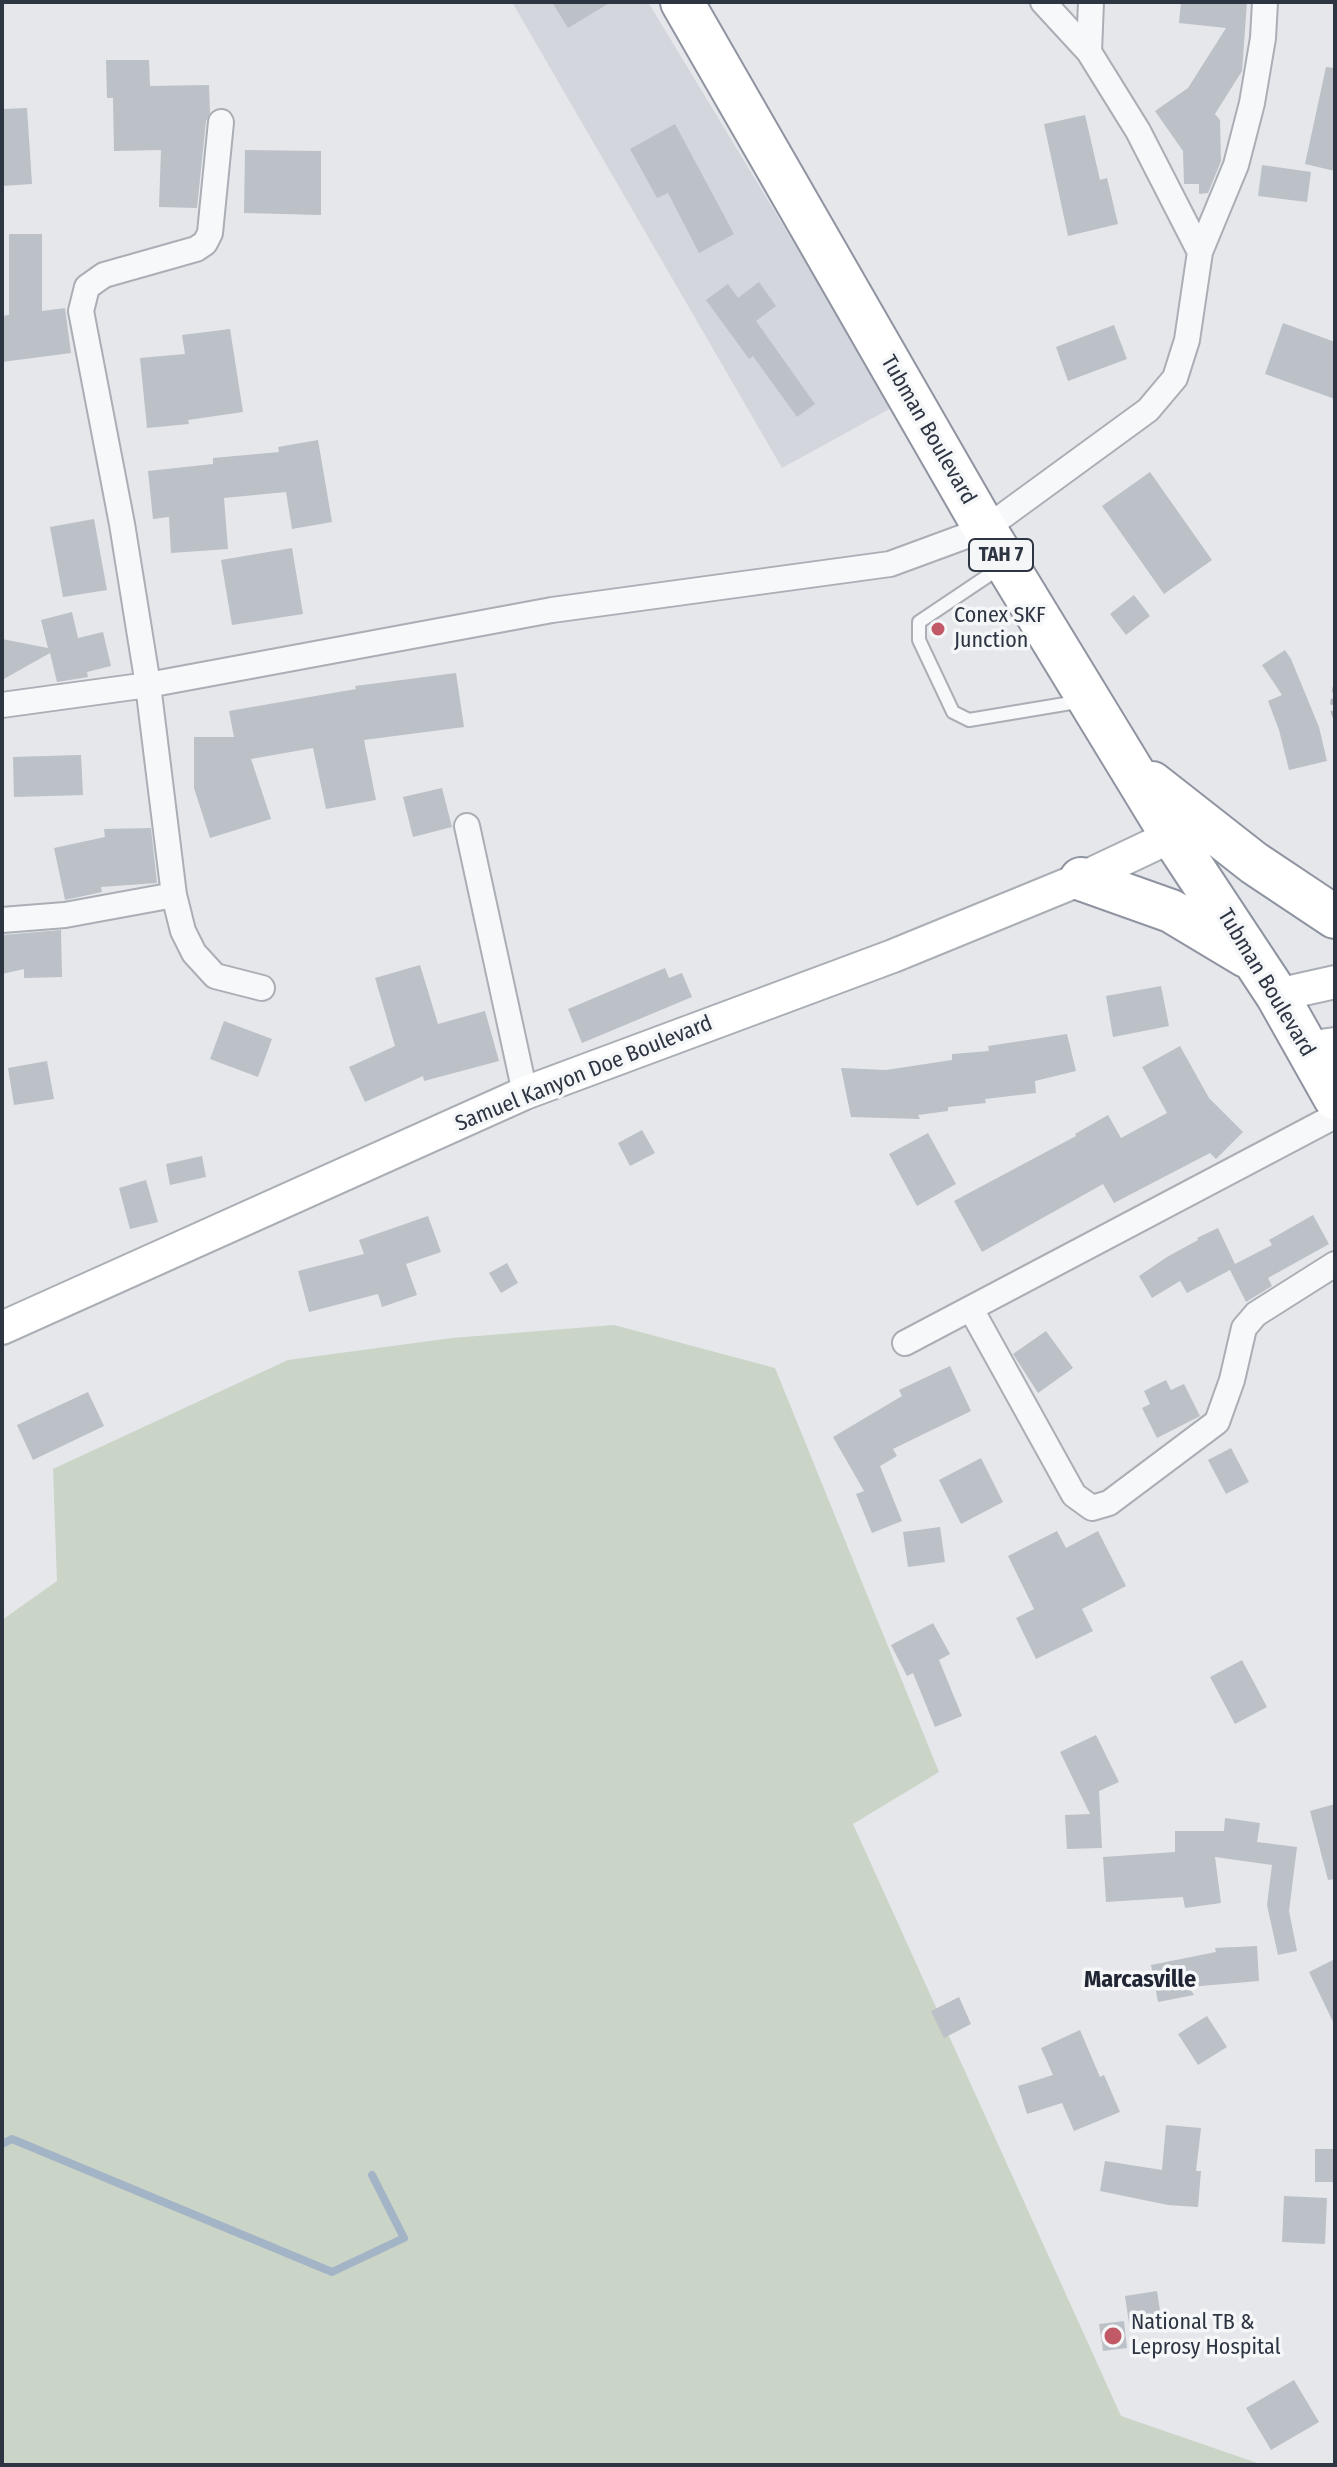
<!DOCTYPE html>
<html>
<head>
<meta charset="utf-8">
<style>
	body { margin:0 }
	#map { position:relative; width:1337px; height:2467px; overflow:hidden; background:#e5e7eb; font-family:"Fira Sans Condensed",sans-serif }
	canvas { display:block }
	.frame { position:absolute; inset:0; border:4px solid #2e3542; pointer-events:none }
</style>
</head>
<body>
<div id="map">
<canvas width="1337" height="2467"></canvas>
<div class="frame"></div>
</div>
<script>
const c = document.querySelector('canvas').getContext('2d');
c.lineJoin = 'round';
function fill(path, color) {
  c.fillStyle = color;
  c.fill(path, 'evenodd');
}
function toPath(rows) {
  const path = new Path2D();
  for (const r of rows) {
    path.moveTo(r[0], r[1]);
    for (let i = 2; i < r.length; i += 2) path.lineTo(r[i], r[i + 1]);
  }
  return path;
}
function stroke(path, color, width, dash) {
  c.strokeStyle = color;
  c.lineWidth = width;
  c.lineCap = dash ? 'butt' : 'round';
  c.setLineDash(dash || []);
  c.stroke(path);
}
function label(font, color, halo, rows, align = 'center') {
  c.font = font + ' "Fira Sans Condensed",sans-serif';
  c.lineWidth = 7;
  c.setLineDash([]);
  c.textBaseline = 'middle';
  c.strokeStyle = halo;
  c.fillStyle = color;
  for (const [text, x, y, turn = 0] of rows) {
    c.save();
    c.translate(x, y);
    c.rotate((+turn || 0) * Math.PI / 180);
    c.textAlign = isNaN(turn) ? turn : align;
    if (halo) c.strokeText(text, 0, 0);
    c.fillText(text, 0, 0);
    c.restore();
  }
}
const built = toPath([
	[512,2,648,2,893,407,782,468]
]);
const green = toPath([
	[614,1325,775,1368,939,1772,853,1824,1121,2416,1263,2465,2,2465,2,1620,57,1581,53,1469,288,1360,452,1338]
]);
const stream = toPath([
	[2,2144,12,2139,332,2272,404,2238,372,2175]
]);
const building = toPath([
	[552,2,611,2,568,28],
	[1181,2,1247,2,1242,71,1215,114,1220,120,1221,161,1208,193,1199,194,1199,184,1184,184,1183,151,1155,111,1188,88,1226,28,1179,23],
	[106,60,149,60,150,86,209,85,210,113,206,121,197,208,159,207,161,150,114,151,113,98,107,98],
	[1326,67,1335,68,1335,171,1305,164],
	[27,108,32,184,2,186,2,109],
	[1085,115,1100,180,1107,178,1118,224,1068,236,1044,124],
	[675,124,734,234,699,253,668,193,657,198,630,149],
	[245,150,321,151,321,215,244,213],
	[1262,165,1311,172,1307,202,1258,196],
	[9,234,42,234,42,311,65,308,71,353,2,362,2,316,9,315],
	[759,282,776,306,756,321,815,404,797,417,753,356,749,359,706,300,728,284,738,298],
	[1283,323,1335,342,1335,399,1265,374],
	[1114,325,1127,359,1068,381,1056,347],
	[230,329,243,412,188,420,189,424,147,428,140,358,185,354,182,335],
	[318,440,332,522,292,529,286,492,224,498,228,549,171,553,169,517,153,519,148,471,213,464,213,458,279,452,278,447],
	[1150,472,1212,560,1164,594,1102,506],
	[94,519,107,590,63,597,50,527],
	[292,548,303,614,232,625,221,560],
	[1134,595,1150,616,1126,635,1110,614],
	[72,612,78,638,103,632,111,666,87,672,88,677,57,682,50,653,2,680,2,639,48,648,41,620],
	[1285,650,1291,659,1319,727,1327,761,1289,770,1279,730,1268,701,1282,695,1262,665],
	[456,673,464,727,364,740,376,800,326,809,313,748,251,759,271,819,210,838,194,788,194,737,234,737,229,711,356,689,355,686],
	[81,755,83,795,14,797,13,757],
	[442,788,452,827,413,837,403,797],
	[151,828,157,883,101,887,102,892,65,900,54,848,105,837,104,829],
	[61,930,62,977,24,978,24,969,2,974,2,935],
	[420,965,438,1024,485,1011,499,1061,424,1081,423,1076,365,1102,349,1067,395,1046,375,978],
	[665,968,669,978,682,973,692,997,582,1043,568,1009],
	[1161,986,1169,1026,1113,1037,1106,996],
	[224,1021,272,1039,258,1077,210,1059],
	[1067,1034,1076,1071,1035,1081,1036,1093,985,1099,986,1103,948,1107,948,1111,918,1115,920,1119,851,1117,841,1068,886,1070,952,1060,952,1054,989,1051,988,1046],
	[1180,1046,1209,1098,1243,1132,1216,1159,1210,1153,1114,1203,1103,1184,982,1252,954,1201,1076,1136,1075,1134,1108,1115,1121,1138,1167,1113,1142,1067],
	[47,1061,54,1099,14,1105,8,1068],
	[642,1130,655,1153,630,1166,618,1143],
	[928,1133,956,1184,917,1206,889,1154],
	[202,1156,206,1177,170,1185,166,1164],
	[146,1180,158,1222,130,1229,119,1188],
	[1313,1215,1329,1244,1268,1278,1272,1286,1246,1302,1230,1270,1187,1293,1180,1281,1152,1298,1139,1276,1167,1257,1198,1240,1197,1238,1218,1228,1235,1264,1272,1245,1269,1240],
	[428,1216,441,1252,406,1264,417,1295,382,1307,378,1294,309,1312,298,1271,364,1254,359,1240],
	[507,1263,518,1283,501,1293,489,1273],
	[1046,1331,1073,1368,1038,1393,1013,1354],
	[950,1366,971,1411,893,1449,897,1456,880,1466,902,1521,872,1533,856,1494,864,1491,833,1437,902,1396,899,1390],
	[1166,1380,1171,1390,1184,1384,1200,1416,1157,1438,1142,1408,1150,1404,1144,1391],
	[88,1392,104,1426,33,1460,17,1425],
	[1231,1448,1249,1482,1226,1494,1208,1460],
	[981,1458,1003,1502,961,1524,939,1480],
	[940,1527,945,1562,908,1567,903,1532],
	[1057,1531,1066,1548,1098,1531,1126,1586,1082,1609,1093,1631,1036,1659,1016,1618,1034,1609,1008,1556],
	[933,1623,950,1654,939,1660,962,1716,935,1727,913,1673,907,1676,891,1645],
	[1242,1660,1267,1707,1235,1724,1210,1677],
	[1096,1735,1119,1782,1099,1791,1102,1848,1067,1849,1065,1815,1090,1814,1060,1752],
	[1335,1804,1335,1879,1328,1880,1310,1811],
	[1225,1818,1260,1823,1257,1842,1297,1847,1289,1911,1297,1951,1278,1955,1267,1905,1272,1865,1215,1857,1221,1903,1185,1908,1183,1897,1106,1902,1103,1857,1175,1852,1175,1831,1224,1831],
	[1257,1946,1259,1981,1189,1987,1194,1995,1158,2002,1151,1965,1216,1952,1215,1948],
	[1335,1959,1335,2026,1309,1972],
	[959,1997,971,2024,944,2038,931,2011],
	[1207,2016,1227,2047,1198,2065,1178,2034],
	[1080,2030,1100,2077,1104,2075,1120,2112,1074,2131,1062,2103,1027,2114,1018,2086,1053,2075,1041,2048],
	[1166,2125,1201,2128,1196,2171,1201,2171,1198,2207,1168,2205,1100,2191,1105,2161,1162,2170],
	[1315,2149,1335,2149,1335,2182,1315,2182],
	[1284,2196,1327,2198,1325,2244,1282,2242],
	[1157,2291,1162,2324,1130,2330,1125,2296],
	[1124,2321,1127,2348,1103,2351,1099,2324],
	[1294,2380,1319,2422,1271,2450,1246,2408]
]);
const path = toPath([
	[1335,687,1332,709,1335,717]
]);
const lane = toPath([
	[1001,567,919,622,919,640,953,712,969,720,1083,701]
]);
const street = toPath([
	[1089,52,1091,2],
	[221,122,210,233,205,243,196,249,104,275,87,287,81,311,122,524,148,685,174,895,183,931,194,953,215,976,262,988],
	[1200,252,1236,165,1252,103,1263,38,1265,2],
	[2,705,148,685,552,610,890,564,985,529,1148,410,1175,378,1187,340,1200,252,1138,131,1089,52,1043,2],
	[467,826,525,1093],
	[2,920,65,915,174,895],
	[971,1309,1074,1495,1092,1508,1109,1503,1217,1422,1232,1380,1244,1328,1256,1314,1335,1264],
	[905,1343,1335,1116]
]);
const secondary = toPath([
	[1277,995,1335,982],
	[1306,1048,1335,1044],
	[2,1328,525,1093,893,956,1081,879,1172,836]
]);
const highway = toPath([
	[682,2,985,529,1172,836,1277,995,1335,1098],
	[1152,783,1254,863,1335,917],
	[1081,879,1171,911,1246,956]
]);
const markers = [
	[938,629,8,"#c15966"],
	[1113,2336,10,"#c15966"]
];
const shields = [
	[1001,555,64]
];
const shieldNames = [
	["TAH 7",1001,555]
];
const streetNames = [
	["Tubman Boulevard",928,430,60],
	["Tubman Boulevard",1266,983,59],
	["Samuel Kanyon Doe Boulevard",584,1074,-22]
];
const poiNames = [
	["Conex SKF",954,616],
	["Junction",954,641],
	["National TB &",1131,2323],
	["Leprosy Hospital",1131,2348]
];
const neighbourhoodNames = [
	["Marcasville",1140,1980]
];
fill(built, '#d3d6dd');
fill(green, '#cad4c7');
stroke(stream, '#a4b4c7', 8);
fill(building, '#bcc0c7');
stroke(lane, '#aaaeb5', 16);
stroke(street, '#aaaeb5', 28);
stroke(secondary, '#aaaeb5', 36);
stroke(highway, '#8e94a0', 46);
stroke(path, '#b7babe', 5, [6, 6]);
stroke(lane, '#f7f8f9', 12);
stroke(street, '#f7f8f9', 24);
stroke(secondary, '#fff', 32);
stroke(highway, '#fff', 42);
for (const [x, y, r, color] of markers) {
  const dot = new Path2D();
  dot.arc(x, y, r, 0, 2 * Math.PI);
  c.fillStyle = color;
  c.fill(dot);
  stroke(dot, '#f4f6f8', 3);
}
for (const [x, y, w] of shields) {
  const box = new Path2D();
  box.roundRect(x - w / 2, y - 16, w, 32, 6);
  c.fillStyle = '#f4f6f8';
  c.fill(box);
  stroke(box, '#2e3542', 2);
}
label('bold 20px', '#2e3542', null, shieldNames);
label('22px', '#2e3542', '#f4f6f8', streetNames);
label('22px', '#2e3542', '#f4f6f8', poiNames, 'left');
label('bold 24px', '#202633', '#f4f6f8', neighbourhoodNames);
</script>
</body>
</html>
